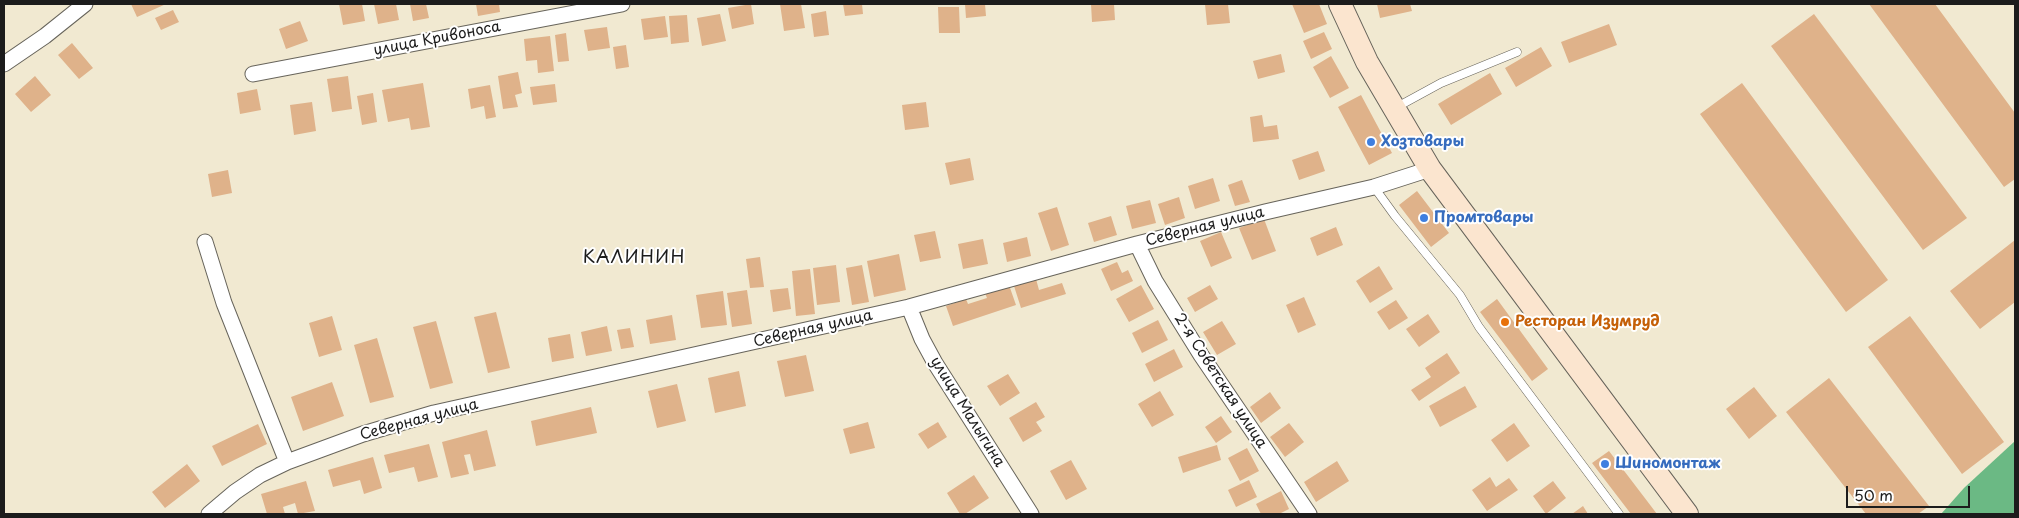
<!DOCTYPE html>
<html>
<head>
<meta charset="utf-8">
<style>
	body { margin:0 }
	#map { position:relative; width:2019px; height:518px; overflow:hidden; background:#f1e9d1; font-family:"Playpen Sans",sans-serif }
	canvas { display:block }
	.frame { position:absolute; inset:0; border:5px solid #1c1c1c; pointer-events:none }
	.scale { position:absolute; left:1846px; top:486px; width:124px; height:22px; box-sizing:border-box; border:2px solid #1c1c1c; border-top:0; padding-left:6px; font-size:15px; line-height:18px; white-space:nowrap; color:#1c1c1c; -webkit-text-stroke:4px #fff; paint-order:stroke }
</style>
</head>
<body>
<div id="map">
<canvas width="2019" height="518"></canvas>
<div class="frame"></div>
<div class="scale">50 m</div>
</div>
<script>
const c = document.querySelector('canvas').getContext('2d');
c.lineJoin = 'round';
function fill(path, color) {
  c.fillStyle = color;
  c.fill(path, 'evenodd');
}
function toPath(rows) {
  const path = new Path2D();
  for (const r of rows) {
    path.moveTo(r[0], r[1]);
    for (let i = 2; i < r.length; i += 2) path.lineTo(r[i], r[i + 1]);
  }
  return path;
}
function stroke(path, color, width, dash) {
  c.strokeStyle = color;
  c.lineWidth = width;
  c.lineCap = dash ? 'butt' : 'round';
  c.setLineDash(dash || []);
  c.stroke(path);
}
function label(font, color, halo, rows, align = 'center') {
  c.font = font + ' "Playpen Sans",sans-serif';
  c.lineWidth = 4;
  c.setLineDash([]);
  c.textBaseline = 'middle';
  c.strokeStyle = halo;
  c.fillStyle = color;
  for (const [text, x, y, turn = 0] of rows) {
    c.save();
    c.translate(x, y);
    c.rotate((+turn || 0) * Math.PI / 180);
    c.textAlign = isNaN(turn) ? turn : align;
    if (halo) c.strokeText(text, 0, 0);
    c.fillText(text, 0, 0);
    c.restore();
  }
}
const forest = toPath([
	[2015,441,2015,514,1941,514,1964,488]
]);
const building = toPath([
	[131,4,166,4,137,17],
	[339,4,362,4,365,21,343,25],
	[374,4,396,4,399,20,378,24],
	[410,4,426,4,429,18,413,21],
	[476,4,499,4,500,12,478,16],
	[751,4,754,24,732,29,728,8],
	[780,4,801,4,805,28,784,31],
	[843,4,862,4,863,14,845,16],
	[965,4,985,4,986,16,966,18],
	[1091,4,1114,4,1115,20,1092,22],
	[1205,4,1228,4,1230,23,1207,25],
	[1292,4,1319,4,1327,24,1304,33],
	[1377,4,1410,4,1412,11,1380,18],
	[1869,4,1935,4,2015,113,2015,179,2004,187],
	[938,7,959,7,960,33,939,33],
	[173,10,179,22,161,30,155,18],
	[826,11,829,35,814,37,811,14],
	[720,14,726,41,702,46,697,18],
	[1814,14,1967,218,1923,250,1771,46],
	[687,15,689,42,671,44,669,16],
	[665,16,668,37,644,40,641,19],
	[300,21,308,41,286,49,279,29],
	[1609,24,1617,45,1569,63,1561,42],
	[607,27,610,48,588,51,584,30],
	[1324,32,1332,49,1311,59,1303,41],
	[566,33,569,61,558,62,555,35],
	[550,36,554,71,538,73,537,60,526,61,524,39],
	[72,43,93,68,79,79,58,55],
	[626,45,629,67,616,69,613,47],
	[1541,47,1552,66,1516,87,1505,68],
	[1281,54,1285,72,1258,79,1253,61],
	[1331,56,1349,88,1330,98,1313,67],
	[518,72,522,93,515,95,518,107,503,109,498,76],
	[1490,73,1502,94,1451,125,1438,104],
	[35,76,51,95,31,112,15,94],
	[348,76,352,109,332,112,327,79],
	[423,83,430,127,411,130,409,118,388,122,382,90],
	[1742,83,1888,280,1846,312,1700,114],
	[555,84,557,102,533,105,530,87],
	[490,85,496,117,486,119,484,106,471,109,468,89],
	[257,89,261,110,240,114,237,93],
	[373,93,377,122,362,125,357,96],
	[1361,95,1392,153,1369,165,1338,107],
	[312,102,316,131,294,135,290,105],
	[926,102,929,127,905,130,902,105],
	[1262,115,1264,127,1277,125,1279,139,1253,142,1250,117],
	[1318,151,1325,171,1299,180,1292,160],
	[970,158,974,180,950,185,945,163],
	[228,170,232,193,212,197,208,174],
	[1213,178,1220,201,1195,209,1188,186],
	[1242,180,1250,202,1235,206,1228,185],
	[1417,191,1449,233,1431,247,1399,205],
	[1179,197,1185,218,1165,225,1158,204],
	[1150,200,1156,223,1132,229,1126,206],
	[1057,207,1069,245,1051,251,1038,213],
	[1111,216,1117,235,1094,242,1088,223],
	[1264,219,1276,251,1252,260,1239,228],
	[1336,227,1343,245,1317,256,1310,238],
	[935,231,941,258,920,262,914,235],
	[1221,232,1232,258,1211,267,1200,241],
	[1027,237,1031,256,1007,262,1003,243],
	[983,239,988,264,963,269,958,244],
	[2015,240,2015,302,1980,329,1950,291],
	[899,254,906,290,874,297,867,261],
	[760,257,764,287,750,288,746,259],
	[1117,262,1122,273,1128,270,1133,281,1111,291,1101,269],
	[836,265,840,302,817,305,813,268],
	[862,265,869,302,852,305,846,268],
	[1379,266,1393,289,1370,303,1356,281],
	[810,269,815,314,796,316,792,271],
	[1036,279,1039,290,1062,283,1066,294,1021,308,1014,286],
	[1009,285,1016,305,953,326,946,306,966,299,968,304,987,298,985,293],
	[1141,285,1154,309,1129,322,1116,299],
	[1210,285,1218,299,1195,312,1187,298],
	[788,288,791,309,773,312,770,290],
	[747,290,752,324,732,327,727,293],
	[723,291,727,325,701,328,696,295],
	[1304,297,1316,325,1298,333,1286,305],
	[1497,299,1548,369,1532,381,1480,312],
	[1396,300,1408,318,1389,330,1377,312],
	[496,312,510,368,488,373,474,317],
	[1428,314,1440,332,1419,347,1406,329],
	[672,315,676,340,650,344,646,320],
	[332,316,342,350,319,357,309,323],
	[1910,316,2004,442,1962,474,1868,347],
	[1158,320,1168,340,1142,353,1132,333],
	[436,321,453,383,430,389,413,327],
	[1222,321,1236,344,1217,355,1203,332],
	[607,326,612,351,586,356,581,332],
	[630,328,634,347,621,349,617,330],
	[570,334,574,358,552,362,548,338],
	[377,338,394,397,370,403,354,345],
	[1174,349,1183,367,1154,382,1145,364],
	[1447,353,1460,373,1419,401,1411,390,1431,377,1425,368],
	[806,355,814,391,785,397,777,361],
	[739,371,746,406,715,413,708,378],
	[1008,374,1020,393,1000,406,987,386],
	[1829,378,1929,506,1918,514,1866,514,1786,412],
	[332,382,344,416,303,431,291,397],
	[677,384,686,421,657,428,648,391],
	[1465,386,1477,407,1440,427,1429,406],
	[1754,387,1777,416,1749,439,1726,409],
	[1160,391,1174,415,1152,427,1138,404],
	[1270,392,1281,408,1261,423,1250,407],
	[1036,402,1045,417,1036,422,1042,431,1023,442,1009,418],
	[591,407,597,433,536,446,531,421],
	[1221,416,1232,432,1216,443,1205,427],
	[868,422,875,448,850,454,843,429],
	[938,422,947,437,928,449,918,434],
	[1289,423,1304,442,1285,457,1270,437],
	[1514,423,1530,446,1507,462,1491,440],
	[258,424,267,444,222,466,212,446],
	[487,430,496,466,474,471,470,454,464,455,469,474,451,478,442,442],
	[429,444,438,477,418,482,414,467,389,473,384,455],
	[1217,445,1221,460,1183,473,1178,457],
	[1247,448,1259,471,1240,481,1228,458],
	[1609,451,1657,514,1631,514,1592,463],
	[373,457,382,488,364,494,360,480,333,487,328,470],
	[1071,460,1087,489,1066,500,1050,471],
	[1337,461,1349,481,1316,502,1304,482],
	[187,464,200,481,165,508,152,492],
	[974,475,989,498,965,514,960,514,947,493],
	[1490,477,1496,487,1509,478,1518,490,1487,511,1472,490],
	[1249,480,1257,497,1236,507,1228,490],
	[306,481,315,511,298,514,295,503,283,507,285,514,267,514,261,494],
	[1553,481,1566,498,1546,514,1533,496],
	[1281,491,1289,509,1279,514,1261,514,1256,504],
	[1583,506,1588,514,1572,514]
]);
const lane = toPath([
	[1397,107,1441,83,1517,52],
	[1374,187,1395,216,1460,295,1479,327,1619,514]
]);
const street = toPath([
	[4,64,45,36,85,4],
	[253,74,622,4],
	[205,242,224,303,287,462],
	[1137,244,1155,281,1201,355,1309,514],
	[909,307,922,339,935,363,1031,514],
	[209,514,235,492,260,475,287,462,363,434,434,413,909,307,1137,244,1265,212,1374,187,1430,169]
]);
const secondary = toPath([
	[1340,4,1367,62,1430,169,1687,514]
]);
const markers = [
	[1371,142,5,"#3f7fe0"],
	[1424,218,5,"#3f7fe0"],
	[1505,322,5,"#e8710a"],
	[1605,464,5,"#3f7fe0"]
];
const streetNames = [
	["улица Кривоноса",437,39,-11],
	["Северная улица",1205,227,-14],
	["Северная улица",813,329,-13],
	["2-я Советская улица",1220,381,57],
	["улица Малыгина",967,412,58],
	["Северная улица",419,420,-15]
];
const shopNames = [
	["Хозтовары",1381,142],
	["Промтовары",1434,218],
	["Шиномонтаж",1615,464]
];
const foodNames = [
	["Ресторан Изумруд",1515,322]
];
const quarterNames = [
	["КАЛИНИН",634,258]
];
fill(forest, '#6bb984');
fill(building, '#dfb28a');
stroke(lane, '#67645b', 9);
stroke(street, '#67645b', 17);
stroke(secondary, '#67645b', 24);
stroke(lane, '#fff', 8);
stroke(street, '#fff', 15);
stroke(secondary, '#fbe5cf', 22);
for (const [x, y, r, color] of markers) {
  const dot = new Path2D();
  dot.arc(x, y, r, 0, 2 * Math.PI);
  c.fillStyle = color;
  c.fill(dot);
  stroke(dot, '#fff', 2);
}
label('15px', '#1c1c1c', '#fff', streetNames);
label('bold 15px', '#366cbe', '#fff', shopNames, 'left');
label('bold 15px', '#c56008', '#fff', foodNames, 'left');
c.letterSpacing = '1px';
label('18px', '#1c1c1c', '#fff', quarterNames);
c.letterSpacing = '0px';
</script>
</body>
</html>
